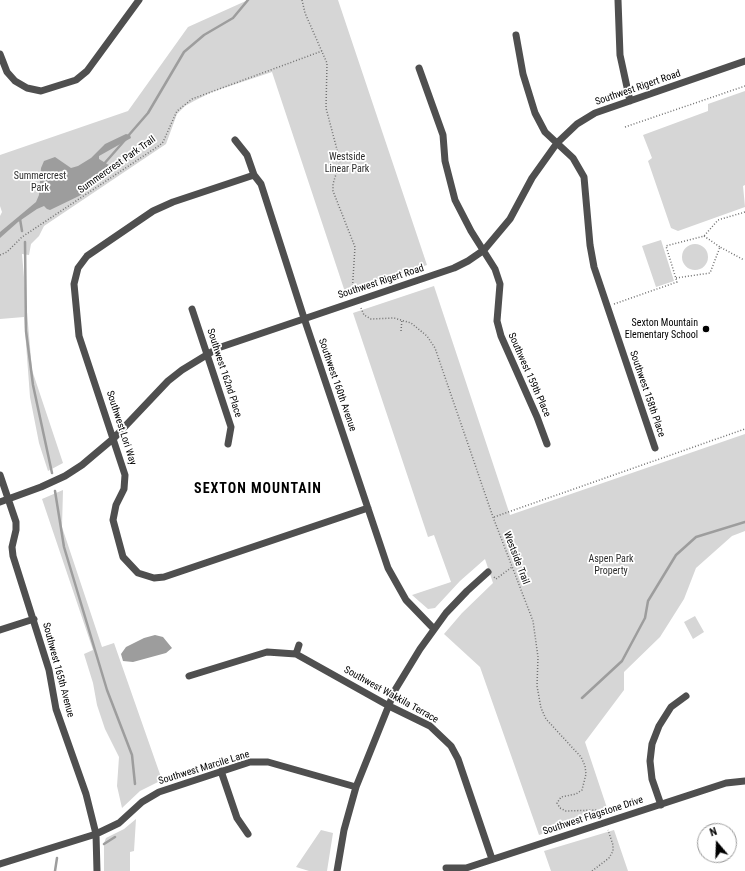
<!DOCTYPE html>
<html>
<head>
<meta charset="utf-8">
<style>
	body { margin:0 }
	#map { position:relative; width:745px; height:871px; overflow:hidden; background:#fff; font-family:"Roboto Condensed",sans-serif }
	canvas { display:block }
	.north { position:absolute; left:697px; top:823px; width:40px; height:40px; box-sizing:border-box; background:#fff; border:1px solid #999; border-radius:50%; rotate:341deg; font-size:11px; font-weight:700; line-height:16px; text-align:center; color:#000 }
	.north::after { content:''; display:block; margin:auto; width:14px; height:18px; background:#000; clip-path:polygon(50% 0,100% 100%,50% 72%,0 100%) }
</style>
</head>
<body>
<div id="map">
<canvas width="745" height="871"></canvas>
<div class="north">N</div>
</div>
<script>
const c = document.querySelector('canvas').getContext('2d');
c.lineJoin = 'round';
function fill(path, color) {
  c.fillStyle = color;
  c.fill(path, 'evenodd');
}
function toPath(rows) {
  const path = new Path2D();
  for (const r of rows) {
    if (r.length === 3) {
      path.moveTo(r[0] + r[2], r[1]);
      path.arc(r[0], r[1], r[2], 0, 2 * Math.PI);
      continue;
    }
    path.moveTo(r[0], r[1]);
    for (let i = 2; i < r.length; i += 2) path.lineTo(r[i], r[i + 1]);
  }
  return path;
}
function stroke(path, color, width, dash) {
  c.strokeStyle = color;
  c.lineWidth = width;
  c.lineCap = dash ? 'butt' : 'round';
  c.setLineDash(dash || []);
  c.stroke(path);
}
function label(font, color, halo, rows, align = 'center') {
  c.font = font + ' "Roboto Condensed",sans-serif';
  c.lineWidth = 3.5;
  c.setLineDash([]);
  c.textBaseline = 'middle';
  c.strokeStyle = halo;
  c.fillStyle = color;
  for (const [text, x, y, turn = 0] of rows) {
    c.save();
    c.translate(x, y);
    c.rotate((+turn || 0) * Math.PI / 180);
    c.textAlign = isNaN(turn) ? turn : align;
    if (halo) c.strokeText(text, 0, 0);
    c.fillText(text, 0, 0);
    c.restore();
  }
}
const green = toPath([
	[248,0,338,0,427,265,345,292,272,72,212,92,194,101,185,106,177,114,166,144,44,226,39,236,31,244,29,255,22,254,32,370,63,463,48,471,39,443,30,397,24,317,0,319,0,216,2,212,0,206,0,155,128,111,188,27],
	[745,91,745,185,743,186,745,207,678,231,671,228,648,161,652,158,643,135,708,111,708,104],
	[661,240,674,281,656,287,642,246],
	[695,257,13],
	[434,286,510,515,745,434,745,531,732,536,696,568,684,599,660,637,624,672,624,690,585,742,608,811,539,835,480,667,444,634,462,613,493,583,485,559,460,581,435,608,428,609,412,595,451,582,434,535,428,537,353,313],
	[63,490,62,527,102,647,114,643,162,780,140,791,122,808,117,786,119,757,105,729,97,705,93,683,84,654,93,650,42,499],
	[695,616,704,632,693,639,684,622],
	[136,819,134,851,130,852,130,871,104,871,104,843,106,838,124,829],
	[321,830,333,833,327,871,309,871,296,867],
	[614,830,628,871,551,871,544,851]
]);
const water = toPath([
	[126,134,130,135,131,138,99,156,99,159,112,167,114,171,108,176,79,196,50,210,47,209,44,206,37,209,18,222,0,238,0,232,36,202,39,195,41,168,44,161,55,157,71,168,78,166,91,158,105,144],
	[155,635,163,637,172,648,166,653,133,662,123,661,121,654,126,647,144,638]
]);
const stream = toPath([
	[128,136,148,113,184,52,204,35,233,18,248,0],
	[103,165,125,140],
	[20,219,22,231],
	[25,242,26,331,33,385,52,473],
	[55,491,64,547,107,690,132,755,135,784],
	[582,698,622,661,645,618,648,601,676,555,696,537,745,522],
	[104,844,115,837],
	[55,871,57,858]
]);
const path = toPath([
	[302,0,305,13,327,63,326,108,340,161,333,184,333,191,355,247,352,294,346,296],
	[625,127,745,86],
	[704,236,720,247],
	[0,255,7,252,22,237,160,145,163,142,177,111,192,99,322,51],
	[676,278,710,273,720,247,744,260],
	[614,304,677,282,666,246,704,236,718,220,745,212],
	[361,308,364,315,371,319,394,318,411,323,427,336,435,348,493,517,533,621,538,657,537,686,541,708,546,719,581,757,585,766,586,774,582,790,576,794,561,797,557,803,560,808,566,811,597,810,602,811,604,815],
	[401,331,402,319],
	[494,517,745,429],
	[494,577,496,579,512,567],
	[592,871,609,858,613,851,613,845,608,830]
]);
const minor = toPath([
	[618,0,620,55,630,101],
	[516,35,523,74,535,113,545,132,573,158,584,177,590,245,594,267,655,448],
	[0,54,7,72,15,81,27,88,41,91,76,80,87,71,139,0],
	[419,68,443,135,445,161,455,200,471,231,495,269,500,284,497,321,501,336,537,417,547,444],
	[235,140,247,155,254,175,261,184,304,318,388,568,406,600,434,629],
	[254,175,173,202,153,211,87,256,78,268,74,284,79,336,125,475,124,489,116,505,113,520,123,557,138,573,154,578,164,577,368,508],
	[192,309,231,427,228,444],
	[0,475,16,522,16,530,12,547,13,556,49,670,56,709,86,794,96,834,97,871],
	[0,502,41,487,65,476,82,465,114,438,168,381,182,370,218,348,454,268,468,261,484,250,510,219,532,178,557,143,577,124,595,113,745,61],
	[0,630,34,619],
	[296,654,299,645],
	[189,676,267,652,296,654,389,706,430,726,451,746,458,759,492,859],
	[221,771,237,818,248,834],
	[661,805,652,779,650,761,652,744,659,726,671,707,686,696],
	[0,864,96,834,119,823,142,802,159,792,250,762,268,762,356,787],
	[446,868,466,868,726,783,745,781],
	[337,871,344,830,356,787,395,690,420,649,446,613,467,591,488,572]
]);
const markers = [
	[706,329,4,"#000"]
];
const streetNames = [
	["Southwest Rigert Road",638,88,-19],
	["Summercrest Park Trail",117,165,-35],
	["Southwest Rigert Road",381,282,-18],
	["Southwest 162nd Place",224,373,72],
	["Southwest 159th Place",529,375,66],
	["Southwest 160th Avenue",337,385,71],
	["Southwest 158th Place",647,394,71],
	["Southwest Lori Way",121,428,72],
	["Westside Trail",516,558,69],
	["Southwest 165th Avenue",58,670,75],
	["Southwest Wakkila Terrace",391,695,29],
	["Southwest Marcile Lane",204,768,-17],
	["Southwest Flagstone Drive",593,816,-18]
];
const parkNames = [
	["Westside",347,157],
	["Linear Park",347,169],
	["Summercrest",40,176],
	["Park",40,188],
	["Aspen Park",611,559],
	["Property",611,571]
];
const poiNames = [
	["Sexton Mountain",698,323],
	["Elementary School",698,335]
];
const districtNames = [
	["SEXTON MOUNTAIN",258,489]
];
fill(green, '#d6d6d6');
fill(water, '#9d9d9d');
stroke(stream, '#9d9d9d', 2.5);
stroke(path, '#717171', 1.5, [1, 2]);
stroke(minor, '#4f4f4f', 7);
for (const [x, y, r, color] of markers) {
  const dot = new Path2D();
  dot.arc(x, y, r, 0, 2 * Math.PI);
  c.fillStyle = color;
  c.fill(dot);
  stroke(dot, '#fff', 1.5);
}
label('10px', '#000', '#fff', streetNames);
label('10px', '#2d2d2d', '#fff', parkNames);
label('10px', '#000', '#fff', poiNames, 'right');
c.letterSpacing = '1px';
label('bold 14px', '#000', '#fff', districtNames);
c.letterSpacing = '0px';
</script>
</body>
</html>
